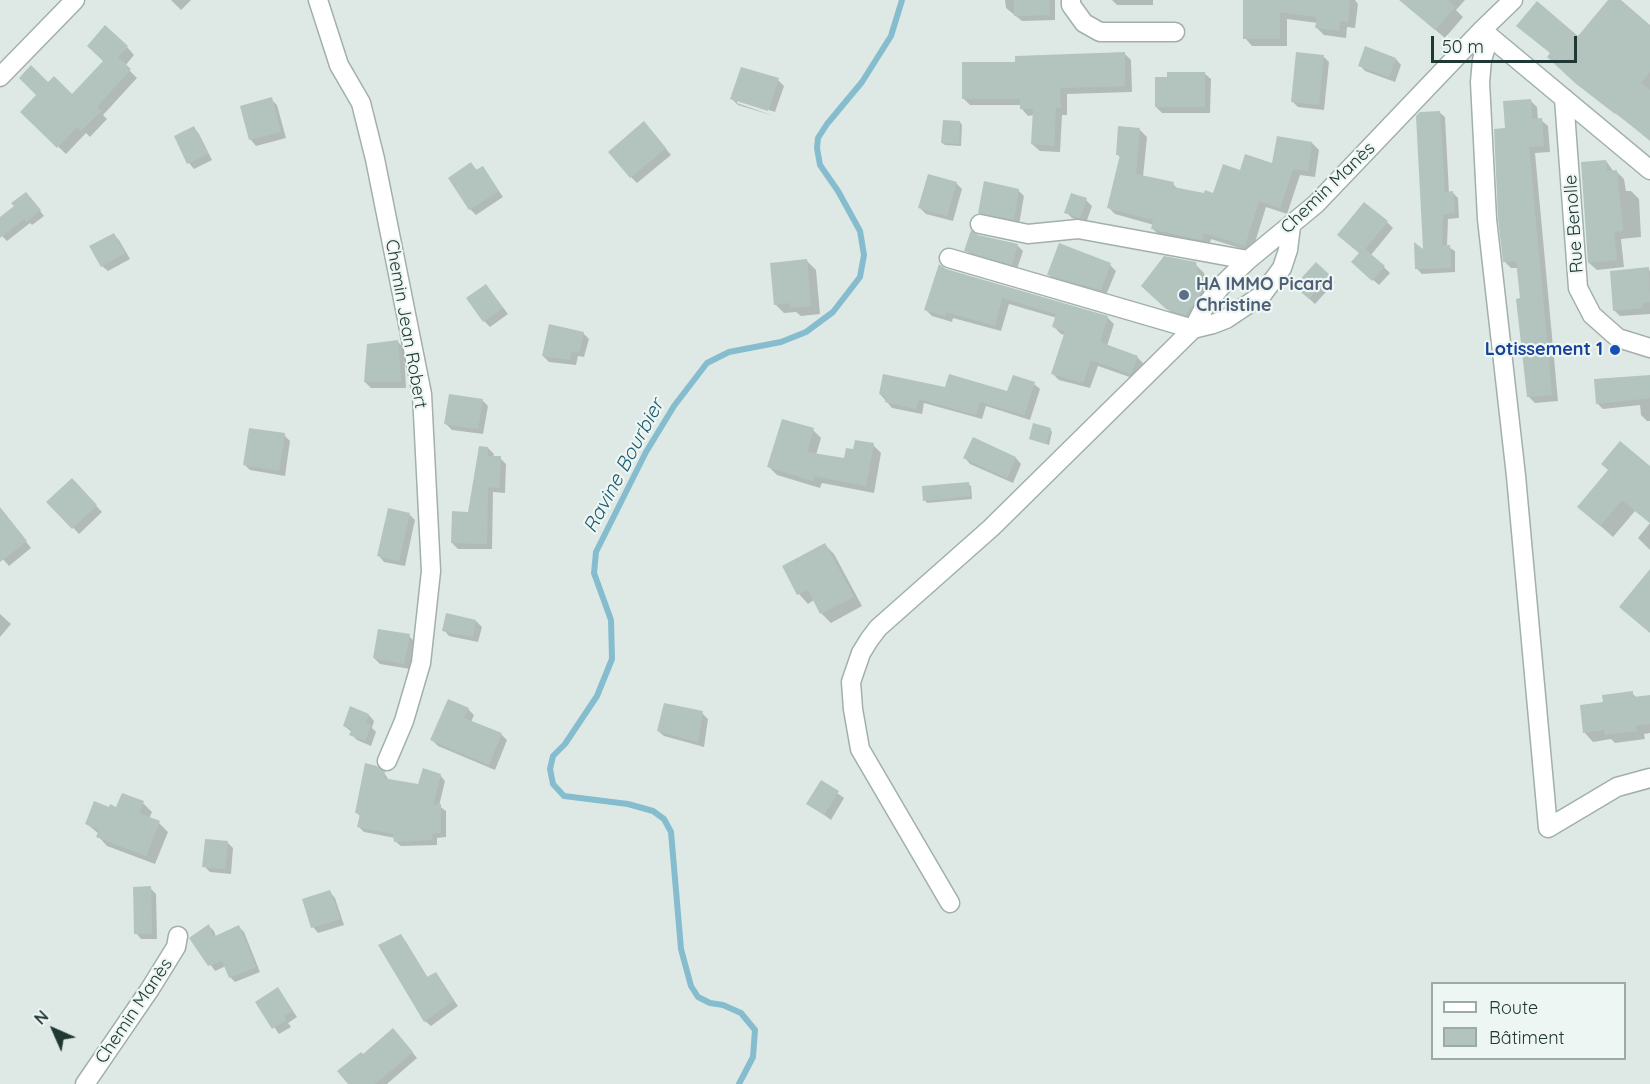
<!DOCTYPE html>
<html>
<head>
<meta charset="utf-8">
<style>
	body { margin:0 }
	#map { position:relative; width:1650px; height:1084px; overflow:hidden; background:#dee9e5; font-family:Quicksand,sans-serif }
	canvas { display:block }
	.legend { position:absolute; left:1431px; top:982px; width:195px; height:78px; box-sizing:border-box; background:#eef6f3; border:2px solid #9caaa7; margin:0; padding:8px 10px; list-style:none; font-size:18px; color:#203834 }
	.legend li { display:flex; align-items:center; gap:12px; height:30px }
	.legend b { width:30px; border:2px solid #9caaa7 }
	.north { position:absolute; left:24px; top:1000px; width:60px; height:60px; -webkit-text-stroke:4px #eef6f3; paint-order:stroke; rotate:315deg; font-size:16px; font-weight:700; line-height:24px; text-align:center; color:#203834 }
	.north::after { content:''; display:block; margin:auto; width:21px; height:27px; background:#203834; clip-path:polygon(50% 0,100% 100%,50% 72%,0 100%) }
	.scale { position:absolute; left:1431px; top:36px; width:146px; height:27px; box-sizing:border-box; border:3px solid #203834; border-top:0; padding-left:8px; font-size:18px; line-height:21px; white-space:nowrap; color:#203834; -webkit-text-stroke:4px #eef6f3; paint-order:stroke }
</style>
</head>
<body>
<div id="map">
<canvas width="1650" height="1084"></canvas>
<ul class="legend">
<li><b style="height:8px;background:#fff"></b>Route</li>
<li><b style="height:16px;background:#b3c4be"></b>Bâtiment</li>
</ul>
<div class="north">N</div>
<div class="scale">50 m</div>
</div>
<script>
const c = document.querySelector('canvas').getContext('2d');
c.lineJoin = 'round';
function fill(path, color) {
  c.fillStyle = color;
  c.fill(path, 'evenodd');
}
function toPath(rows) {
  const path = new Path2D();
  for (const r of rows) {
    path.moveTo(r[0], r[1]);
    for (let i = 2; i < r.length; i += 2) path.lineTo(r[i], r[i + 1]);
  }
  return path;
}
function stroke(path, color, width, dash) {
  c.strokeStyle = color;
  c.lineWidth = width;
  c.lineCap = dash ? 'butt' : 'round';
  c.setLineDash(dash || []);
  c.stroke(path);
}
function label(font, color, halo, rows, align = 'center') {
  c.font = font + ' Quicksand,sans-serif';
  c.lineWidth = 4.5;
  c.setLineDash([]);
  c.textBaseline = 'middle';
  c.strokeStyle = halo;
  c.fillStyle = color;
  for (const [text, x, y, turn = 0] of rows) {
    c.save();
    c.translate(x, y);
    c.rotate((+turn || 0) * Math.PI / 180);
    c.textAlign = isNaN(turn) ? turn : align;
    if (halo) c.strokeText(text, 0, 0);
    c.fillText(text, 0, 0);
    c.restore();
  }
}
const shadow = toPath([
	[171,0,191,0,181,10],
	[1005,0,1055,0,1055,20,1022,21,1006,8],
	[1112,0,1153,0,1153,5,1117,5],
	[1245,0,1355,0,1358,4,1355,28,1347,27,1346,38,1324,35,1317,28,1318,23,1287,19,1287,46,1252,46,1245,38],
	[1406,0,1465,0,1456,10,1463,17,1445,38,1413,11],
	[1610,0,1619,0,1650,26,1650,140,1584,89,1578,38],
	[127,47,134,55,125,66,137,78,103,115,107,119,90,137,86,133,66,154,22,112,48,84,72,96],
	[1124,53,1131,60,1132,92,1067,94,1067,115,1062,115,1060,152,1040,151,1032,144,1034,115,1028,116,1021,108,1021,105,970,105,963,98],
	[1323,56,1329,62,1324,110,1298,107,1293,102],
	[1396,59,1401,65,1395,82,1365,71,1360,65],
	[1205,74,1211,79,1210,113,1162,113,1156,107],
	[778,80,784,86,775,112,737,100,737,103,774,116,738,105,732,99],
	[271,99,277,105,286,138,256,146,251,140,242,107],
	[1530,100,1537,107,1538,120,1541,120,1548,126,1550,152,1535,153,1558,401,1535,403,1528,396,1518,268,1511,268,1505,262,1506,130],
	[1439,112,1445,117,1449,193,1453,193,1458,198,1459,218,1448,219,1447,246,1455,251,1455,272,1422,274,1417,269,1425,252],
	[960,122,962,125,961,146,945,145,942,143],
	[194,128,199,134,212,160,194,169,189,163,176,137],
	[650,129,671,155,637,183,631,177],
	[1140,130,1147,137,1143,177,1173,184,1178,189,1214,195,1273,165,1312,143,1319,150,1315,177,1300,175,1287,214,1266,207,1252,252,1211,239,1209,246,1160,236,1153,229,1154,225,1115,214,1108,207,1121,158,1117,154],
	[1606,161,1614,172,1617,172,1624,179,1626,191,1631,191,1639,199,1641,237,1621,239,1624,267,1597,270,1589,263],
	[471,164,478,171,483,168,503,197,476,215,470,209],
	[956,183,962,189,953,221,926,214,920,208],
	[1018,190,1024,196,1019,225,986,219,980,213],
	[30,198,44,216,32,225,30,223,7,241,0,234,0,219],
	[1086,200,1092,206,1086,223,1072,218,1066,212],
	[1387,222,1393,228,1371,255,1390,273,1379,285,1353,262],
	[113,234,119,240,130,259,108,271,102,266],
	[977,236,1017,245,1023,251,1017,269,972,256,966,250],
	[807,261,816,270,820,314,801,316,796,312,784,313,775,304],
	[1195,264,1204,273,1209,303,1194,323,1177,318,1152,295],
	[1110,265,1116,271,1106,295,1054,280,1048,274],
	[1648,269,1650,271,1650,314,1620,316,1614,310],
	[945,270,1107,317,1114,324,1107,346,1137,357,1144,364,1138,380,1098,366,1090,388,1059,380,1052,373,1065,335,1061,334,1054,327,1057,318,1009,304,1001,331,953,318,952,322,932,316,925,309],
	[1329,276,1335,282,1315,304,1302,292],
	[486,285,508,314,490,327,484,321],
	[583,333,589,339,584,357,578,356,576,365,549,362,543,356],
	[398,342,404,348,406,388,371,388,365,382],
	[1650,376,1650,421,1647,421,1641,415,1640,405,1603,409,1597,403],
	[1034,384,1040,389,1030,420,986,406,982,419,924,403,922,414,892,408,880,394,946,389,1008,392],
	[482,400,488,406,483,434,452,430,446,424],
	[1050,429,1052,432,1049,445,1030,439],
	[813,430,821,438,816,455,845,460,855,451,873,445,881,453,874,493,822,483,820,488,777,475,769,467],
	[284,435,290,441,285,476,250,470,244,464],
	[973,439,1016,458,1021,464,1013,483,970,464,965,458],
	[488,448,494,454,493,458,500,458,506,464,505,493,493,492,492,549,458,549,452,543,470,513],
	[1650,468,1650,550,1638,538,1650,523,1635,511,1613,537,1579,507],
	[72,480,102,512,79,534,49,502],
	[968,484,971,486,972,499,927,503,925,500],
	[0,508,31,548,9,566,0,556],
	[409,514,415,520,405,566,384,562,379,556],
	[825,545,834,554,862,606,831,623,822,614,814,600,808,604,799,594,784,567],
	[0,614,11,624,0,637],
	[476,621,482,627,478,642,449,636,444,630],
	[409,636,415,642,410,669,380,664,374,658],
	[1632,693,1637,698,1650,696,1650,733,1644,734,1645,739,1615,743,1611,739,1593,742,1584,732,1604,703],
	[468,709,474,715,471,722,501,734,507,740,495,770,438,746,432,740],
	[702,713,708,719,704,747,664,736,658,731],
	[369,715,374,721,372,728,376,732,371,746,357,740,351,734,352,732,344,726],
	[384,773,389,780,419,786,440,775,445,781,439,806,446,811,446,837,437,838,437,845,401,846,395,841,395,838,364,832,359,827,361,817,357,813],
	[822,782,844,798,831,820,808,803],
	[143,803,152,812,149,819,159,823,168,832,155,864,107,846,98,836,99,834,87,824,110,808],
	[227,842,233,848,231,874,210,872,204,866],
	[150,888,156,894,157,939,141,939,136,933],
	[330,892,335,898,344,925,318,933,313,927],
	[209,926,214,931,216,937,239,927,244,932,260,972,235,982,230,977,226,966,215,971,191,937],
	[400,936,406,942,428,978,435,974,458,1006,431,1026,425,1021],
	[278,989,297,1017,288,1023,291,1027,279,1034,257,1003],
	[399,1036,417,1058,387,1084,350,1084,363,1056]
]);
const stream = toPath([
	[739,1084,753,1057,755,1030,741,1013,723,1005,710,1003,698,997,691,986,681,949,671,832,664,819,653,811,628,804,564,796,553,784,550,769,553,756,565,744,597,696,612,659,611,620,594,573,596,552,646,452,674,406,707,363,729,352,781,342,806,332,833,312,860,277,864,255,860,231,838,191,820,165,817,148,818,138,827,124,862,82,891,36,902,0]
]);
const building = toPath([
	[1014,0,1049,0,1050,15,1014,16],
	[1243,0,1350,0,1348,22,1340,21,1339,31,1315,28,1317,17,1280,12,1280,39,1243,39],
	[1399,0,1448,0,1455,7,1435,30],
	[1608,0,1621,0,1650,25,1650,72,1641,83,1650,90,1650,141,1616,113,1615,114,1575,83,1547,57,1550,53,1516,26,1537,1,1578,36],
	[105,25,128,46,118,57,131,69,97,107,101,111,81,131,77,127,57,148,20,112,36,95,19,78,31,65,48,82,54,76,72,94,103,61,87,46],
	[1365,46,1396,58,1389,77,1358,66],
	[1125,52,1125,86,1060,88,1061,108,1056,108,1054,146,1031,144,1033,109,1020,109,1020,99,962,99,962,62,1015,62,1015,56],
	[1296,52,1324,55,1319,105,1291,102],
	[741,67,779,78,768,111,730,99],
	[1167,72,1205,72,1205,107,1155,107,1155,77,1167,77],
	[272,97,281,132,249,140,240,106],
	[1531,99,1532,119,1542,118,1544,146,1529,147,1552,395,1527,397,1516,299,1520,298,1516,261,1503,262,1498,218,1494,129,1505,128,1503,101],
	[1440,111,1445,192,1453,191,1455,213,1443,214,1442,245,1450,245,1451,268,1415,269,1414,242,1423,249,1416,116,1420,112],
	[943,120,960,121,959,144,941,143],
	[644,121,666,148,630,178,608,152],
	[194,126,208,154,187,164,174,136],
	[1118,126,1140,128,1136,174,1174,182,1173,187,1204,193,1205,190,1213,193,1223,164,1240,170,1245,154,1272,163,1277,136,1312,142,1308,171,1293,169,1280,208,1259,201,1245,246,1204,233,1202,240,1151,229,1153,220,1107,208,1120,155,1116,155],
	[1606,160,1607,171,1617,170,1623,231,1614,232,1617,260,1588,263,1581,162],
	[471,162,476,170,483,166,499,191,469,210,448,178],
	[928,174,957,182,947,216,918,208],
	[984,181,1019,189,1014,220,978,213],
	[26,192,41,210,26,222,24,219,0,238,0,217,14,206,11,203],
	[1071,193,1087,198,1080,218,1064,213],
	[1364,202,1388,221,1365,249,1385,266,1372,281,1351,262,1359,253,1337,235],
	[971,230,978,235,1018,244,1012,265,964,251],
	[114,233,125,253,101,267,89,246],
	[1059,243,1111,263,1101,290,1047,275],
	[1164,256,1196,262,1201,293,1185,315,1166,309,1141,286],
	[807,259,811,306,790,308,790,303,774,305,770,263],
	[1316,262,1330,275,1309,299,1294,286],
	[939,264,946,269,1108,316,1100,342,1138,356,1131,374,1091,360,1083,383,1051,374,1065,331,1052,327,1056,314,1002,298,995,326,946,312,945,316,924,310],
	[1649,267,1650,302,1642,303,1643,308,1613,311,1610,271],
	[486,284,503,308,483,322,466,298],
	[549,324,584,332,579,353,572,351,570,360,542,356],
	[398,340,401,382,364,382,367,344],
	[883,374,945,387,949,374,1007,391,1013,375,1035,382,1024,415,980,402,976,415,919,399,916,409,885,402,886,396,879,394],
	[1650,375,1650,398,1596,404,1594,379],
	[449,394,483,399,478,429,444,424],
	[782,419,814,428,807,452,844,458,846,448,853,449,855,440,874,443,866,486,814,476,813,481,767,467],
	[1033,423,1051,428,1046,444,1029,439],
	[249,428,285,433,279,471,243,465],
	[973,437,1016,457,1007,478,963,458],
	[1620,441,1650,466,1650,523,1622,500,1600,526,1577,507,1608,470,1601,464],
	[479,446,488,447,488,456,501,456,499,488,488,487,487,544,451,543,452,511,468,512],
	[72,478,97,505,72,529,46,502],
	[969,482,970,496,923,501,922,486],
	[0,507,27,541,0,562],
	[388,508,410,513,399,561,377,556],
	[825,543,854,597,820,614,808,590,797,595,782,566],
	[1650,569,1650,633,1619,607],
	[446,613,476,620,473,637,442,631],
	[378,629,410,634,404,664,373,658],
	[1633,691,1633,697,1650,695,1650,724,1636,725,1637,731,1605,735,1604,730,1583,733,1580,705,1603,702,1602,695],
	[448,699,469,708,464,718,502,733,489,765,430,740],
	[664,703,703,711,698,742,657,731],
	[350,706,369,714,366,723,371,725,365,741,349,735,352,729,343,726],
	[365,763,377,766,385,772,383,778,418,784,423,768,441,774,433,805,441,804,441,833,432,833,432,840,394,842,393,834,357,827,360,814,355,813],
	[821,780,839,791,824,815,806,804],
	[122,793,144,801,139,813,160,821,146,856,96,837,99,830,85,824,94,801,109,807,110,804,116,807],
	[205,839,228,841,225,869,202,867],
	[151,886,152,934,134,934,133,887],
	[330,890,340,919,311,928,302,899],
	[209,924,213,937,239,925,256,967,229,978,222,961,208,966,189,938],
	[401,934,427,977,436,972,454,1000,424,1022,378,945],
	[278,987,293,1011,284,1016,286,1020,272,1029,255,1002],
	[393,1028,413,1052,375,1084,348,1084,337,1071,361,1052,363,1054]
]);
const minor = toPath([
	[318,0,339,65,361,103,375,159,422,394,431,571,421,663,404,721,387,761],
	[1071,0,1071,5,1084,23,1100,32,1175,32],
	[1482,30,1650,170],
	[1489,37,1482,60,1480,82,1487,219,1516,476,1548,828,1617,787,1650,778],
	[0,77,75,0],
	[1564,98,1578,288,1592,315,1618,338,1650,348],
	[980,224,1028,234,1078,229,1248,260],
	[949,258,1193,329,1213,324,1226,319,1262,295,1282,268,1288,250,1291,226],
	[950,903,860,749,853,709,851,682,861,653,869,640,878,628,991,528,1193,329,1205,306,1223,284,1248,260,1316,204,1482,30,1513,0],
	[85,1084,150,989,176,947,178,936]
]);
const markers = [
	[1184,295,6,"#5c6f8a"],
	[1615,350,6,"#1a4fb4"]
];
const streetNames = [
	["Chemin Manès",1328,188,-44],
	["Rue Benolle",1574,224,-94],
	["Chemin Jean Robert",406,324,80],
	["Chemin Manès",134,1011,-56]
];
const serviceNames = [
	["HA IMMO Picard",1196,285],
	["Christine",1196,306]
];
const transitNames = [
	["Lotissement 1",1603,350]
];
const waterNames = [
	["Ravine Bourbier",624,466,-62]
];
fill(shadow, '#0003');
stroke(stream, '#86bdce', 6);
fill(building, '#b3c4be');
stroke(minor, '#a1b0ac', 21);
stroke(minor, '#fff', 18);
for (const [x, y, r, color] of markers) {
  const dot = new Path2D();
  dot.arc(x, y, r, 0, 2 * Math.PI);
  c.fillStyle = color;
  c.fill(dot);
  stroke(dot, '#eef6f3', 2);
}
label('18px', '#203834', '#eef6f3', streetNames);
label('bold 18px', '#4e5e75', '#eef6f3', serviceNames, 'left');
label('bold 18px', '#164399', '#eef6f3', transitNames, 'right');
label('italic 20px', '#1c5c72', '#eef6f3', waterNames);
</script>
</body>
</html>
